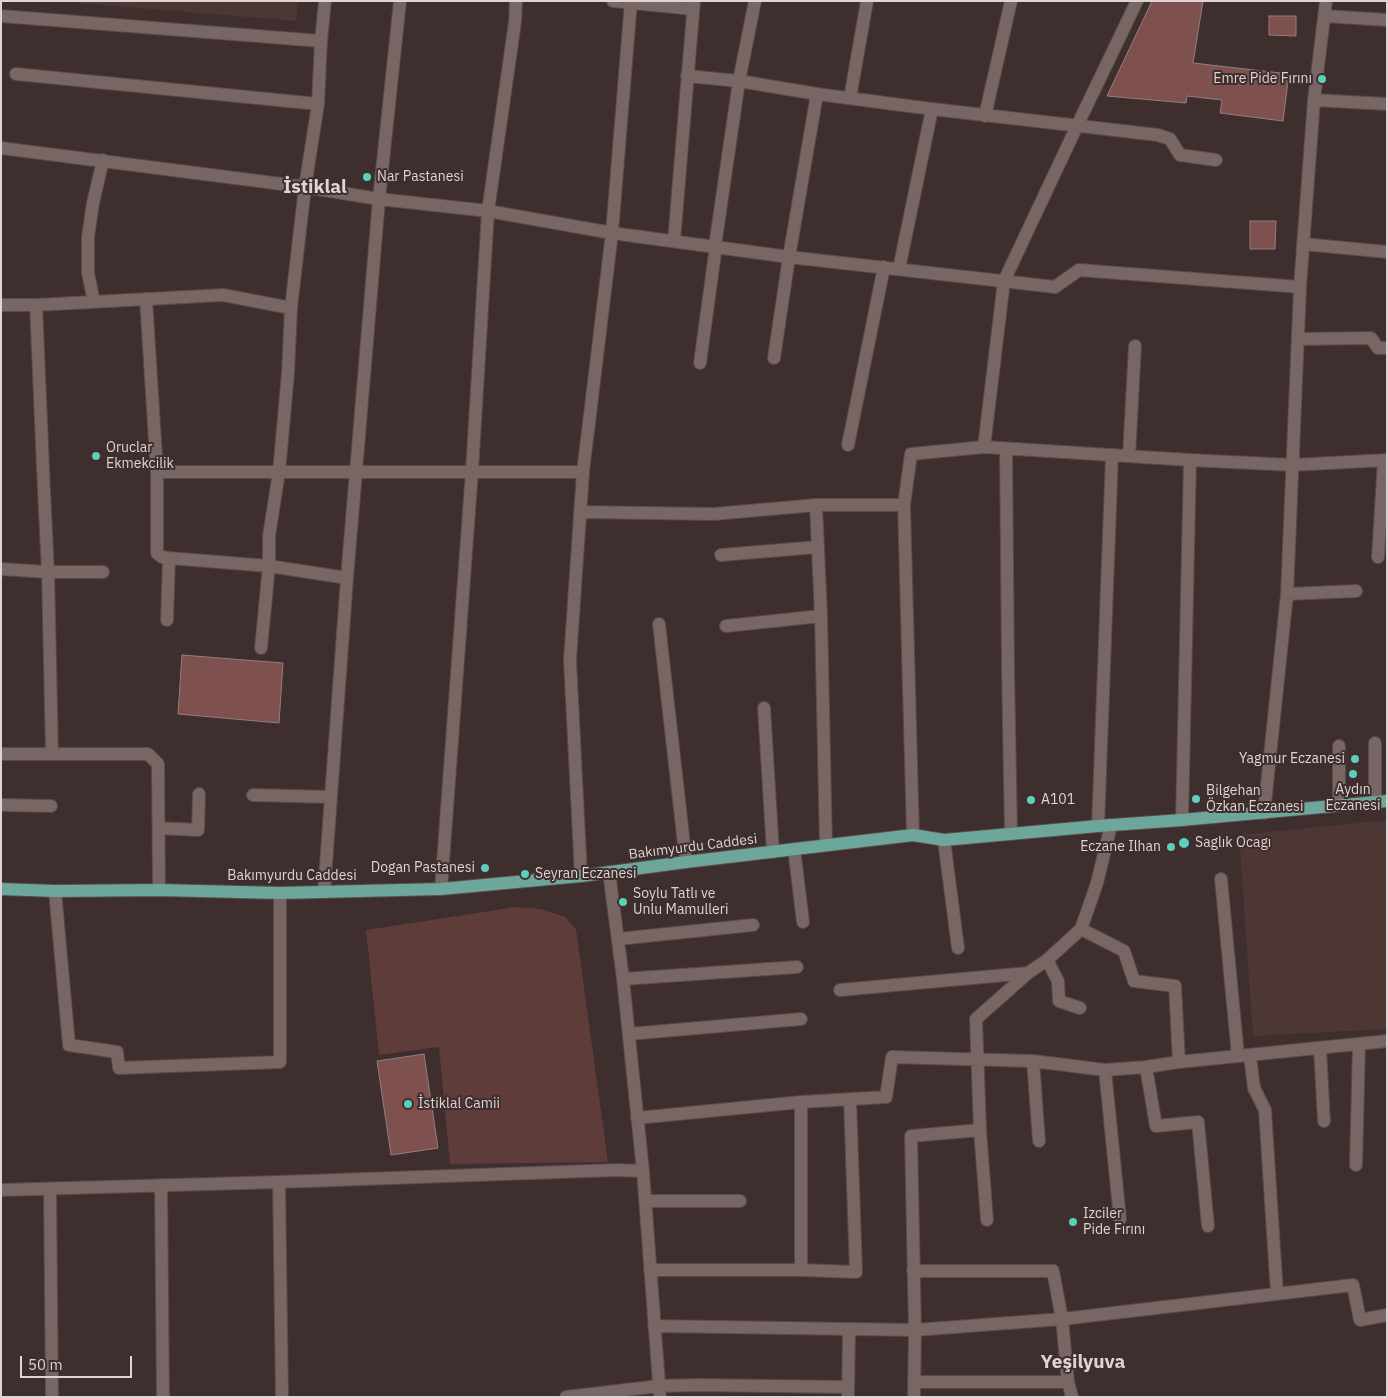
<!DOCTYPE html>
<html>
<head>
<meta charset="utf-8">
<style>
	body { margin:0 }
	#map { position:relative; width:1388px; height:1398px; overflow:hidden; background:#3e2e2d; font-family:"IBM Plex Sans",sans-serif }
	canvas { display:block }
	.frame { position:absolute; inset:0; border:2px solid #ded4d3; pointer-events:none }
	.scale { position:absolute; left:20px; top:1356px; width:112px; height:22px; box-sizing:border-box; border:2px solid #ded4d3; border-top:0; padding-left:6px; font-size:15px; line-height:18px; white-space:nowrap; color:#ded4d3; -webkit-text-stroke:4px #3e2e2d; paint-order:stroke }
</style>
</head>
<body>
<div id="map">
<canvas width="1388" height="1398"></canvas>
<div class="frame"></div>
<div class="scale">50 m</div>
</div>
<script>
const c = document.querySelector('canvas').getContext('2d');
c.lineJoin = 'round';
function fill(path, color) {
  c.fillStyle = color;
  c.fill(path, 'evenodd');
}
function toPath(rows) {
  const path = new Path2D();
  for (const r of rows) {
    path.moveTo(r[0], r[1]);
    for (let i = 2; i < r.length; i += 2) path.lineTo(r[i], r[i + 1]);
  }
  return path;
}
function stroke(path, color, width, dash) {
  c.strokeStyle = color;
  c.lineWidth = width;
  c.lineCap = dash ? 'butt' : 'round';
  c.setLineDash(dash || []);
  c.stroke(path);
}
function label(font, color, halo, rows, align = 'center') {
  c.font = font + ' "IBM Plex Sans",sans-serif';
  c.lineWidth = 4;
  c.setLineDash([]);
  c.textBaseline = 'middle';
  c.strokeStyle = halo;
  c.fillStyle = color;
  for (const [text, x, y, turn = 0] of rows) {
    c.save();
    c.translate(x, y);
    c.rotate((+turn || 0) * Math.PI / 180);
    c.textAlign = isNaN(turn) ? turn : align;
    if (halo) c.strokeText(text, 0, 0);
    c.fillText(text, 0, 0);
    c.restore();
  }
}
const built = toPath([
	[54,1,298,1,296,21],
	[1387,820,1387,1029,1253,1036,1239,835]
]);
const green = toPath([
	[516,907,541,909,565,917,576,929,608,1162,450,1164,439,1047,379,1055,366,930]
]);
const building = toPath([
	[1152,1,1203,1,1193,63,1289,74,1283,121,1220,113,1222,100,1187,96,1186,103,1107,96,1152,1],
	[1269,16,1296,16,1296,36,1269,35,1269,16],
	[1250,221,1276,221,1275,249,1250,249,1250,221],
	[182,655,283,663,279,723,178,714,182,655],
	[424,1054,438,1148,391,1155,377,1061,424,1054]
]);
const minor = toPath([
	[613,1,693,9],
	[1,16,321,41],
	[1324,16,1387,20],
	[16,74,318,104],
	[687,76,739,81,817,94,932,109,1158,135,1170,139,1180,155,1216,160],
	[850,98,867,1],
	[1314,100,1387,104],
	[985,116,1011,1],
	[1,148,305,187,379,199,488,211,612,233,789,257,1055,287,1079,270,1300,287],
	[674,241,694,1],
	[1303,244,1387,252],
	[715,246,739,81,755,1],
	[899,269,932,109],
	[146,299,157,472,157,553,162,557,169,558,269,566,347,578],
	[94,302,88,273,88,237,93,203,103,160],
	[1,305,36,305,223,295,291,308],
	[36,305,44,491,48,572,52,754],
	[1299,339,1371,338,1378,348,1387,348],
	[774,358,789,257,817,94],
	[700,363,716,246],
	[848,445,884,267],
	[984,447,1004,281,1077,126,1137,1],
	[1006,449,1008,669,1011,834],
	[1129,456,1135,346],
	[157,472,583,472],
	[816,505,821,616,826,845],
	[580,512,714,514,816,505,904,505],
	[721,555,818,547],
	[1378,557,1384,460],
	[1,569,48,572,103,572],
	[1287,594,1356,591],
	[167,620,169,558],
	[659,624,686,862],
	[726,626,821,616],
	[261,648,269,566,269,536,279,472,288,373,291,308,305,187,318,104,321,41,325,1],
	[764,708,773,852],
	[1,754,148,754,158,764,159,890],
	[253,795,331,797],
	[1375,802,1375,743],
	[1,805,51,806],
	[1339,805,1339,746],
	[1264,813,1287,594,1300,287,1314,100,1326,1],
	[1182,820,1190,460],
	[1098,826,1112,455],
	[159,828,198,830,199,794],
	[913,835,904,505,911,454,984,447,1190,460,1292,465,1387,460],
	[944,840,958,948],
	[794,849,803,922],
	[609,872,623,979,643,1171,660,1397],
	[581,876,570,660,583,472,612,233,631,1],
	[1221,879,1238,1056],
	[441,889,472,471,488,211,515,22,516,1],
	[55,891,69,1045,117,1052,119,1068,280,1062,280,893],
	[324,892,347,578,379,199,400,1],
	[1081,929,1124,951,1134,981,1175,986,1179,1062],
	[618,939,753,925],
	[1047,960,1058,981,1059,1001,1080,1008],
	[623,979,797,967],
	[840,990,1028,973],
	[629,1034,801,1019],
	[1320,1048,1324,1121],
	[1250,1056,1254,1088,1265,1110,1277,1294],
	[1033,1061,1039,1141],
	[1146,1067,1156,1126,1198,1122,1208,1226],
	[1105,1070,1120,1219],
	[801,1102,801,1270],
	[637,1118,801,1102,886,1097,892,1057,1033,1061,1105,1070,1146,1067,1179,1062,1387,1041],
	[1356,1165,1359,1044],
	[279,1182,282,1397],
	[161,1185,163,1397],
	[50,1189,52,1397],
	[1,1190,279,1182,617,1170,643,1171],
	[645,1201,740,1201],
	[987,1220,980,1130,976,1019,1028,973,1047,960,1081,929,1097,883,1111,825],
	[650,1270,801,1270,856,1272,850,1100],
	[913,1271,1053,1271,1062,1319,1068,1382,1072,1397],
	[654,1326,915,1330,1062,1319,1353,1285,1360,1320,1387,1315],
	[914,1382,1068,1382],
	[566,1397,659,1386,696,1385,848,1387],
	[848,1397,849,1330],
	[914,1397,915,1330,911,1136,980,1130]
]);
const major = toPath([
	[1,889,55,891,159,890,280,893,441,889,581,876,686,862,913,835,944,840,1098,826,1182,820,1387,801]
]);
const markers = [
	[1322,79,5,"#5ccebb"],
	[367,177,5,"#5ccebb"],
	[96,456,5,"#5ccebb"],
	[1355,759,5,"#5ccebb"],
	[1353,774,5,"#5ccebb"],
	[1196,799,5,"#5ccebb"],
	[1031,800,5,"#5ccebb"],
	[1184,843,6,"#5ccebb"],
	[1171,847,5,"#5ccebb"],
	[485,868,5,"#5ccebb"],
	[525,874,5,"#5ccebb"],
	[623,902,5,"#5ccebb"],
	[408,1104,5,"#5ccebb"],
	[1073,1222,5,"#5ccebb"]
];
const poiNames = [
	["Emre Pide Fırını",1312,79,"right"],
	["Nar Pastanesi",377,177],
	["Oruclar",106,448],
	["Ekmekcilik",106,464],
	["Yagmur Eczanesi",1345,759,"right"],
	["Aydın",1353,790,"center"],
	["Eczanesi",1353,806,"center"],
	["Bilgehan",1206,791],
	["Özkan Eczanesi",1206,807],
	["A101",1041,800],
	["Saglık Ocagı",1195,843],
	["Eczane Ilhan",1161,847,"right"],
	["Dogan Pastanesi",475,868,"right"],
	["Seyran Eczanesi",535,874],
	["Soylu Tatlı ve",633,894],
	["Unlu Mamulleri",633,910],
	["İstiklal Camii",418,1104],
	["Izciler",1083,1214],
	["Pide Fırını",1083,1230]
];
const streetNames = [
	["Bakımyurdu Caddesi",693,847,-7],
	["Bakımyurdu Caddesi",292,876]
];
const districtNames = [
	["İstiklal",315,188],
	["Yeşilyuva",1083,1363]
];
fill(built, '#4d3735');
fill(green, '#5d3c3a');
fill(building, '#7e514f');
stroke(building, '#917f7e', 1);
stroke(minor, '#584b4b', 14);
stroke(major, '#584b4b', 14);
stroke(minor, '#776664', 12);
stroke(major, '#6da69b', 12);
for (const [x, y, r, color] of markers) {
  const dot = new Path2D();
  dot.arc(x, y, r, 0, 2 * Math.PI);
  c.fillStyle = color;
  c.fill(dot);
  stroke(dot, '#3e2e2d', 2);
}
label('14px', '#ded4d3', '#3e2e2d', poiNames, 'left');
label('14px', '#ded4d3', '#3e2e2d', streetNames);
label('bold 19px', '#ded4d3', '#3e2e2d', districtNames);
</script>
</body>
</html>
